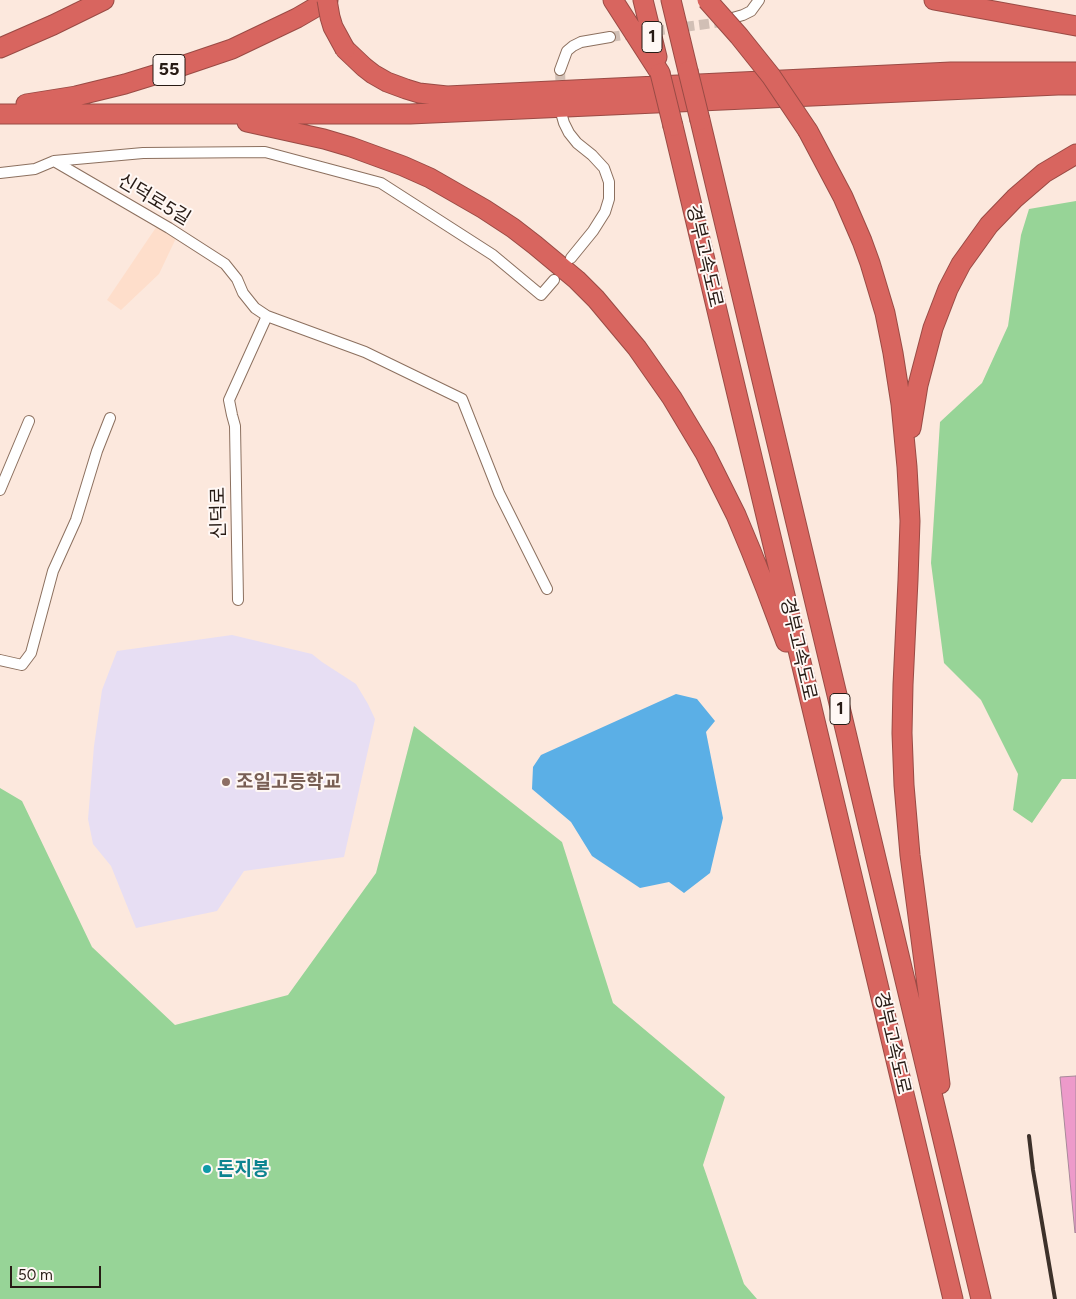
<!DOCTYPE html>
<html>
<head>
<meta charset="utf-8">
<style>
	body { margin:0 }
	#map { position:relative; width:1076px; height:1299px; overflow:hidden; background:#fce8dd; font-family:Figtree,sans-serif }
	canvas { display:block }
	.scale { position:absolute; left:10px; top:1266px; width:91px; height:22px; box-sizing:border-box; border:2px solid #271b15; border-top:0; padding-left:6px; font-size:15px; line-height:18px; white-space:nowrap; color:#271b15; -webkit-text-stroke:4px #fff8f5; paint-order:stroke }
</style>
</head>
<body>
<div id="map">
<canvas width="1076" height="1299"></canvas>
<div class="scale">50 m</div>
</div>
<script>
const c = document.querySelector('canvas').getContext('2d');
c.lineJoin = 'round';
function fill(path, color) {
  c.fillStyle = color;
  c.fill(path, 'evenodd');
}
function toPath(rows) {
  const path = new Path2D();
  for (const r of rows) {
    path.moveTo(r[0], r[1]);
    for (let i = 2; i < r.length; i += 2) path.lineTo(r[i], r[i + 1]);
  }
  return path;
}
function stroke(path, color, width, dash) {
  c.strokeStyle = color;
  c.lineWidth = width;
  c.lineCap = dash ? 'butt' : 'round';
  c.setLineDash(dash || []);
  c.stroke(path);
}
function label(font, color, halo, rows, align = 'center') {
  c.font = font + ' Figtree,"Noto Sans KR",sans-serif';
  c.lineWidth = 4;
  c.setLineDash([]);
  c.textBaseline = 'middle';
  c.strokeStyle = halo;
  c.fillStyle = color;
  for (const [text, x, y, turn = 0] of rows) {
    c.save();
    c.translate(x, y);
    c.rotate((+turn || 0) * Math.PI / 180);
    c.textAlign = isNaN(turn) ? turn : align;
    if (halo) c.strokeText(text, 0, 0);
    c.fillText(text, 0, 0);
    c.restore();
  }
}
const built = toPath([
	[159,223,178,234,159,274,121,310,107,300]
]);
const education = toPath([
	[232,635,312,654,322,662,356,684,368,704,375,719,344,857,244,871,217,911,136,928,111,866,93,844,88,819,94,746,102,690,117,651]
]);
const green = toPath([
	[1076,201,1076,779,1062,779,1032,823,1013,810,1018,774,981,700,944,663,931,563,940,422,982,383,1008,326,1021,235,1029,209],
	[414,726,562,842,613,1003,725,1097,703,1165,744,1284,757,1299,0,1299,0,788,22,801,92,947,175,1025,288,995,376,873]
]);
const water = toPath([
	[676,694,697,699,715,721,706,732,723,818,710,873,684,893,669,882,640,888,592,856,571,822,532,789,533,767,541,755]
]);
const building = toPath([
	[1076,1076,1076,1232,1075,1233,1060,1077,1076,1076]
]);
const minorTunnel = toPath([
	[610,37,721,22],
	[560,70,561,95]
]);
const minor = toPath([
	[722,21,743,15,751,11,759,0],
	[560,70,567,51,573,46,581,42,610,37],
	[562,116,564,123,569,133,577,143,592,155,604,168,609,182,609,199,605,212,593,231,571,258],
	[54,161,143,153,265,152,381,183,493,255,541,295,554,280],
	[0,173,35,169,54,161,169,228,225,264,237,279,243,293,255,308,267,316,365,352,462,399,499,493,547,589],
	[0,490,29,421],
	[238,600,235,426,232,415,229,400,267,316],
	[0,660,22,665,31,653,53,571,76,520,97,451,110,418]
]);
const motorway = toPath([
	[613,0,660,73],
	[643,0,657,57],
	[671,0,688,71],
	[934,0,1076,26],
	[0,48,53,25,104,0],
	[345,49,364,67,373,74,387,82,406,89,419,93,447,96,951,72,1076,72],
	[26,104,76,96,125,84,167,71,232,49,297,18,328,0],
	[0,114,410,114,1058,85,1076,85],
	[700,120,981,1299],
	[247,122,324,139,351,147,403,166,430,178,484,209,513,228,535,245,577,280,596,299,637,348,672,398,705,453,736,515,751,551,766,589,786,642],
	[673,126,953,1299],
	[808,131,843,197,862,241,870,263,885,313,893,353,901,404,907,467,910,521,908,580,903,685,902,733,904,785,910,855,940,1084],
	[911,428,918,385,933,328,948,289,961,264,989,225,1015,198,1044,173,1076,154]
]);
const rail = toPath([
	[1029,1136,1033,1170,1055,1299]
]);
const motorwayBridge = toPath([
	[327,0,330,17,333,27,345,49],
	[707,0,739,36,771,76,808,131],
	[688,71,700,120],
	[660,73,673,126]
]);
const markers = [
	[226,782,5,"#8d6e63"],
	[207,1169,5,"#0f9aa8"]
];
const shields = [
	[652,37,20],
	[169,70,32],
	[840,709,20]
];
const shieldNames = [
	["1",652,37],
	["55",169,70],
	["1",840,709]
];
const streetNames = [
	["신덕로5길",154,200,31],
	["경부고속도로",704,256,77],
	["신덕로",219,513,-91],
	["경부고속도로",798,649,77],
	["경부고속도로",892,1043,77]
];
const educationNames = [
	["조일고등학교",236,782]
];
const cultureNames = [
	["돈지봉",217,1169]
];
fill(built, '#fedecb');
fill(education, '#e7def3');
fill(green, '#97d497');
fill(water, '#5bafe6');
fill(building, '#ed9aca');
stroke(building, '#a8899a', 1);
stroke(minorTunnel, '#d1bfb5', 10, [10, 5]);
stroke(minor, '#8c705f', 12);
stroke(motorway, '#9a4b45', 21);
stroke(minor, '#fff', 10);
stroke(motorway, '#d8655f', 19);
stroke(rail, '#3d312a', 4);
stroke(motorwayBridge, '#9a4b45', 21, []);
stroke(motorwayBridge, '#d8655f', 19);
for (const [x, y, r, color] of markers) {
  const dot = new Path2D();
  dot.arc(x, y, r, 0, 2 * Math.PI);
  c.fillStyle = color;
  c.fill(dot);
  stroke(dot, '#fff8f5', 2);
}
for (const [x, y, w] of shields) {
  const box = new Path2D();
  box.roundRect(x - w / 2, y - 15.5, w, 31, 4);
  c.fillStyle = '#fff8f5';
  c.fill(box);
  stroke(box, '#271b15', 1);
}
label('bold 18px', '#271b15', null, shieldNames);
label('19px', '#271b15', '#fff8f5', streetNames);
label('bold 19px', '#785e54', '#fff8f5', educationNames, 'left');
label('bold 19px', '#0d838f', '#fff8f5', cultureNames, 'left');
</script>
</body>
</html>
